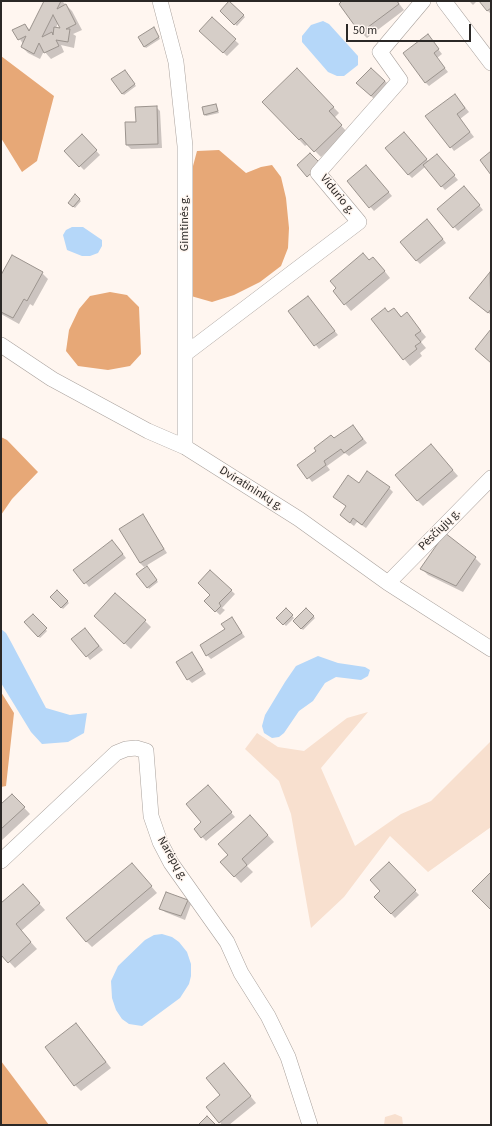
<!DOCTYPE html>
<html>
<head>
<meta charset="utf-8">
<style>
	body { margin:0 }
	#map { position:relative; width:492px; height:1126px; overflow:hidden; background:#fff6f0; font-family:"Source Sans 3",sans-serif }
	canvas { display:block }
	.frame { position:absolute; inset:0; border:2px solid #2b2826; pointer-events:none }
	.scale { position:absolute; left:346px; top:24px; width:125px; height:18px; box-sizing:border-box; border:2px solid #2b2826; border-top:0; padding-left:5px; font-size:12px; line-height:14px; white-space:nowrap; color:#2b2826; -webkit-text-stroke:3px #fff6f0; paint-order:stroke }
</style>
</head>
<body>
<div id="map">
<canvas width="492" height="1126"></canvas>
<div class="frame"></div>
<div class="scale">50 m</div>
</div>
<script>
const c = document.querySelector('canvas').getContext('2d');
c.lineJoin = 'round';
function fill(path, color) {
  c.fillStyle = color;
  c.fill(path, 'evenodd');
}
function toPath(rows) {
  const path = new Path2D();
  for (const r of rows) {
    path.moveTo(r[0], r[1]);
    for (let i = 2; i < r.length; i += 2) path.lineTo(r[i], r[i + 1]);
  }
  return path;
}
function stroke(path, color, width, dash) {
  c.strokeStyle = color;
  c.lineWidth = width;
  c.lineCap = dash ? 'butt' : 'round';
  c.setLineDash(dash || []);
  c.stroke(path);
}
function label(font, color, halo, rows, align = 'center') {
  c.font = font + ' "Source Sans 3",sans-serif';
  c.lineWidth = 3;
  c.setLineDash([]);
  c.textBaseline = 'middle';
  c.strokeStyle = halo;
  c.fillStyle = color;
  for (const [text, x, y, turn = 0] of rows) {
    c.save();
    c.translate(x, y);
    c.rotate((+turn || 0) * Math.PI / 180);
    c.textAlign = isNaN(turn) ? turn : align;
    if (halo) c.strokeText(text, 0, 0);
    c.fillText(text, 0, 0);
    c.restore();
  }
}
const green = toPath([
	[368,712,321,768,355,846,401,814,431,801,491,741,491,827,428,872,390,836,344,897,311,928,291,814,279,781,245,749,257,733,278,747,304,751,347,718],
	[395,1114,402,1117,403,1125,384,1125,385,1117]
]);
const forest = toPath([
	[1,56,54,96,37,161,22,172,1,138],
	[219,150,246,173,261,167,272,165,281,177,286,198,289,228,288,248,281,266,260,282,234,295,212,302,191,296,189,181,197,151],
	[110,292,127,295,139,307,141,354,130,366,108,370,78,366,66,351,69,330,79,309,90,296],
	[1,437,7,440,38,472,12,499,1,515],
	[1,692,14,713,6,786,1,787],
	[1,1061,49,1125,1,1125]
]);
const water = toPath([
	[323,21,329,24,358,56,358,65,344,76,337,76,328,72,302,42,302,36,311,25],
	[72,227,83,227,102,240,102,246,98,253,90,256,82,256,67,250,63,235,66,230],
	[1,629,6,633,11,642,46,708,70,715,87,713,84,733,68,742,42,744,31,732,1,683],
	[318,656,338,663,365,667,370,670,368,676,361,680,336,677,325,683,313,701,299,711,284,733,279,737,272,738,264,733,262,726,265,715,285,682,296,666],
	[162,934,172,937,179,942,187,952,191,964,191,976,189,984,180,998,142,1026,129,1024,122,1019,116,1010,112,998,111,981,118,966,145,940,154,935]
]);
const shadow = toPath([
	[45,1,62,1,72,11,82,30,73,34,76,36,74,48,61,45,64,52,51,59,44,51,40,59,28,53,22,47,23,44,14,30,25,25,30,30],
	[58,23,62,29,56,28],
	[344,1,397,1,404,10,367,38,361,32],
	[469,1,477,1,473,5],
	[480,1,491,1,491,14,488,11],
	[229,3,245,17,237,26,221,11],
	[212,19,239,44,227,56,201,31],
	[155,30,160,39,146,48,144,46],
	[431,40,442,54,437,58,448,72,429,86,425,82],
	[297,70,339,113,334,118,347,132,321,157,308,144,305,146,263,102],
	[126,73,136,86,124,95,122,93],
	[385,81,389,85,375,100,362,87],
	[455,95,469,112,460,119,474,137,454,151,451,147],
	[216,105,219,113,206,116,204,114],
	[156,107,160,111,162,148,131,149,127,145,126,123,137,123],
	[404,133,429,162,440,159,458,180,445,190,425,167,412,178,408,174],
	[82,135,100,155,84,170,65,151],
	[370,170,392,196,374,211,348,181],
	[468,191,483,210,458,231,438,209],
	[75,196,81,201,75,208,69,203],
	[431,224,446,243,420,264,416,260],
	[369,261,379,264,390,278,351,311,334,291],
	[42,273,48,279,33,306,30,304,19,324,1,314,1,277],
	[490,274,491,274,491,315,471,298],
	[308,298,338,335,319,349,290,312],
	[394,309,402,317,407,314,426,337,421,342,426,348,420,353,422,356,410,366,372,320],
	[353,426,367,443,349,456,345,453,327,466,330,470,312,482,299,465],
	[437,452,458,476,423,506,417,500],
	[359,485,389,488,393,492,366,528,357,522,354,526,345,519,341,515,347,507,334,497],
	[143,516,167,553,144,567,140,563],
	[116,545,126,558,89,587,75,570],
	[475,558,481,564,463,592,428,575,422,569],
	[149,569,158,582,149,589,148,587],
	[210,571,235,594,222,608,225,610,220,615,205,601,211,595],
	[57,591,69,603,63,609,51,597],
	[286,609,294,618,286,626,278,618],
	[306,609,315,618,303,630,294,621],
	[33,616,47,631,40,638,25,623],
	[232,619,245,637,211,659,207,655],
	[145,621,151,627,131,649,101,622],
	[89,633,103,650,90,660,87,656],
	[192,654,206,674,192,683,188,679],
	[212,791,235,817,206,841,195,829,203,822],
	[12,795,30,814,1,841,1,805],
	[256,822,274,842,247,866,253,872,241,883,221,862],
	[389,863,419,895,395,918,376,897,382,891],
	[132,864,157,893,92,947,86,941],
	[29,892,45,910,21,931,37,949,15,968,1,953,1,905],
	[187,900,191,904,185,920,165,912,161,908],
	[82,1031,111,1068,81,1091,75,1085],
	[230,1071,256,1103,229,1125,222,1125,220,1122]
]);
const building = toPath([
	[44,1,61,1,57,9,66,4,76,24,66,29,70,29,68,42,56,40,59,46,44,53,39,43,34,54,21,47,26,36,18,40,12,30,25,24,29,31,44,1],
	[53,15,60,28,54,27,53,35,52,32,42,37,53,15],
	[229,1,244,15,234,25,220,11,229,1],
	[342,1,397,1,399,4,360,33,339,4,342,1],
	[479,1,491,1,491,8,487,11,479,1],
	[212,17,236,39,223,53,199,31,212,17],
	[154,27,159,37,144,47,138,37,154,27],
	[428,34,439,49,434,53,445,68,425,83,403,53,428,34],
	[297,68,334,107,329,111,342,125,314,152,301,138,299,140,262,102,297,68],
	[371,68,385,81,371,96,356,83,371,68],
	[125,70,135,84,122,94,111,79,125,70],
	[455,94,465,108,457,114,470,132,450,148,425,116,455,94],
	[216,104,218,111,204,115,202,107,216,104],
	[157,106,158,144,126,145,125,122,136,122,135,107,157,106],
	[404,132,427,159,408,175,385,148,404,132],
	[82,134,97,150,79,167,64,151,82,134],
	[491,151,491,175,480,160,491,151],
	[310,153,321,164,307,177,297,165,310,153],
	[437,154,455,175,441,187,423,165,437,154],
	[366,165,389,192,369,208,347,181,366,165],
	[464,186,480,205,453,228,437,209,464,186],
	[75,194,80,199,73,207,68,203,75,194],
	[427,219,443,239,416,261,400,242,427,219],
	[363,253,369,260,373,257,385,271,344,305,333,291,336,288,330,281,363,253],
	[12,255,43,272,27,301,24,299,13,318,1,312,1,275,12,255],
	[490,272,491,309,488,313,469,298,490,272],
	[308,296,335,331,314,346,288,311,308,296],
	[385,308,388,312,394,308,401,317,407,312,421,331,415,335,421,342,415,346,417,349,403,360,371,319,385,308],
	[491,329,491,363,475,349,491,329],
	[353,425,363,439,344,453,341,449,324,461,326,465,307,479,297,465,316,451,314,448,331,435,334,438,353,425],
	[431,444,453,470,417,501,395,475,431,444],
	[367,471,390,487,362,525,353,518,350,523,340,515,346,506,333,497,348,475,359,483,367,471],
	[143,514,164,549,140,563,119,529,143,514],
	[445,533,476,557,456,586,420,569,445,533],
	[112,540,123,554,84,584,73,570,112,540],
	[147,566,157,580,147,588,136,574,147,566],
	[210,570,232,590,219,603,221,606,215,612,204,601,210,595,198,583,210,570],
	[57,590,68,601,61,608,50,597,57,590],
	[115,593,146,620,124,644,94,616,115,593],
	[286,608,293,615,283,625,276,618,286,608],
	[306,608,314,616,301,629,293,621,306,608],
	[33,614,47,628,38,637,24,622,33,614],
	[232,617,242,633,206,656,200,645,225,629,221,624,232,617],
	[85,628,99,646,86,657,71,639,85,628],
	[192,652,203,670,187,680,176,662,192,652],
	[208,785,232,812,201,838,194,829,201,822,186,804,208,785],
	[12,794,25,807,1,829,1,804,12,794],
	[250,815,268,835,242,859,247,865,234,877,220,862,228,855,218,844,250,815],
	[389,862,416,890,391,914,374,897,380,891,370,880,389,862],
	[132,863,152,886,86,942,66,918,132,863],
	[491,872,491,910,472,891,491,872],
	[23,884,40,903,16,924,31,942,8,963,1,955,1,903,23,884],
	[166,892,188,900,181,916,159,909,166,892],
	[76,1023,106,1062,74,1086,45,1047,76,1023],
	[224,1063,251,1096,219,1123,206,1107,220,1095,206,1078,224,1063],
	[207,1116,216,1125,198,1125,207,1116]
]);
const street = toPath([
	[160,1,176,62,185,146,185,447],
	[444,1,491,63],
	[1,345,52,379,148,431,185,447,299,519,388,583,491,649],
	[185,354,359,222,318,173,400,80,380,52,423,1],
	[388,583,491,478],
	[1,861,116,753,126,749,136,748,146,751,151,816,160,842,171,863,227,942,241,973,268,1016,288,1057,310,1125]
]);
const streetNames = [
	["Vidurio g.",337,195,51],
	["Gimtinės g.",185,223,-90],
	["Dviratininkų g.",251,489,32],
	["Pėsčiųjų g.",440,530,-45],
	["Narėpų g.",172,859,60]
];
fill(green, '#f8e0cf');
fill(forest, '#e7a877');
fill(water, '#b5d7f9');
fill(shadow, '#0003');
fill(building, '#d6cec8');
stroke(building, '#9b938d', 1);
stroke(street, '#a9a19c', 16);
stroke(street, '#fff', 15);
label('12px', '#2b2826', '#fff6f0', streetNames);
</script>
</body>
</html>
